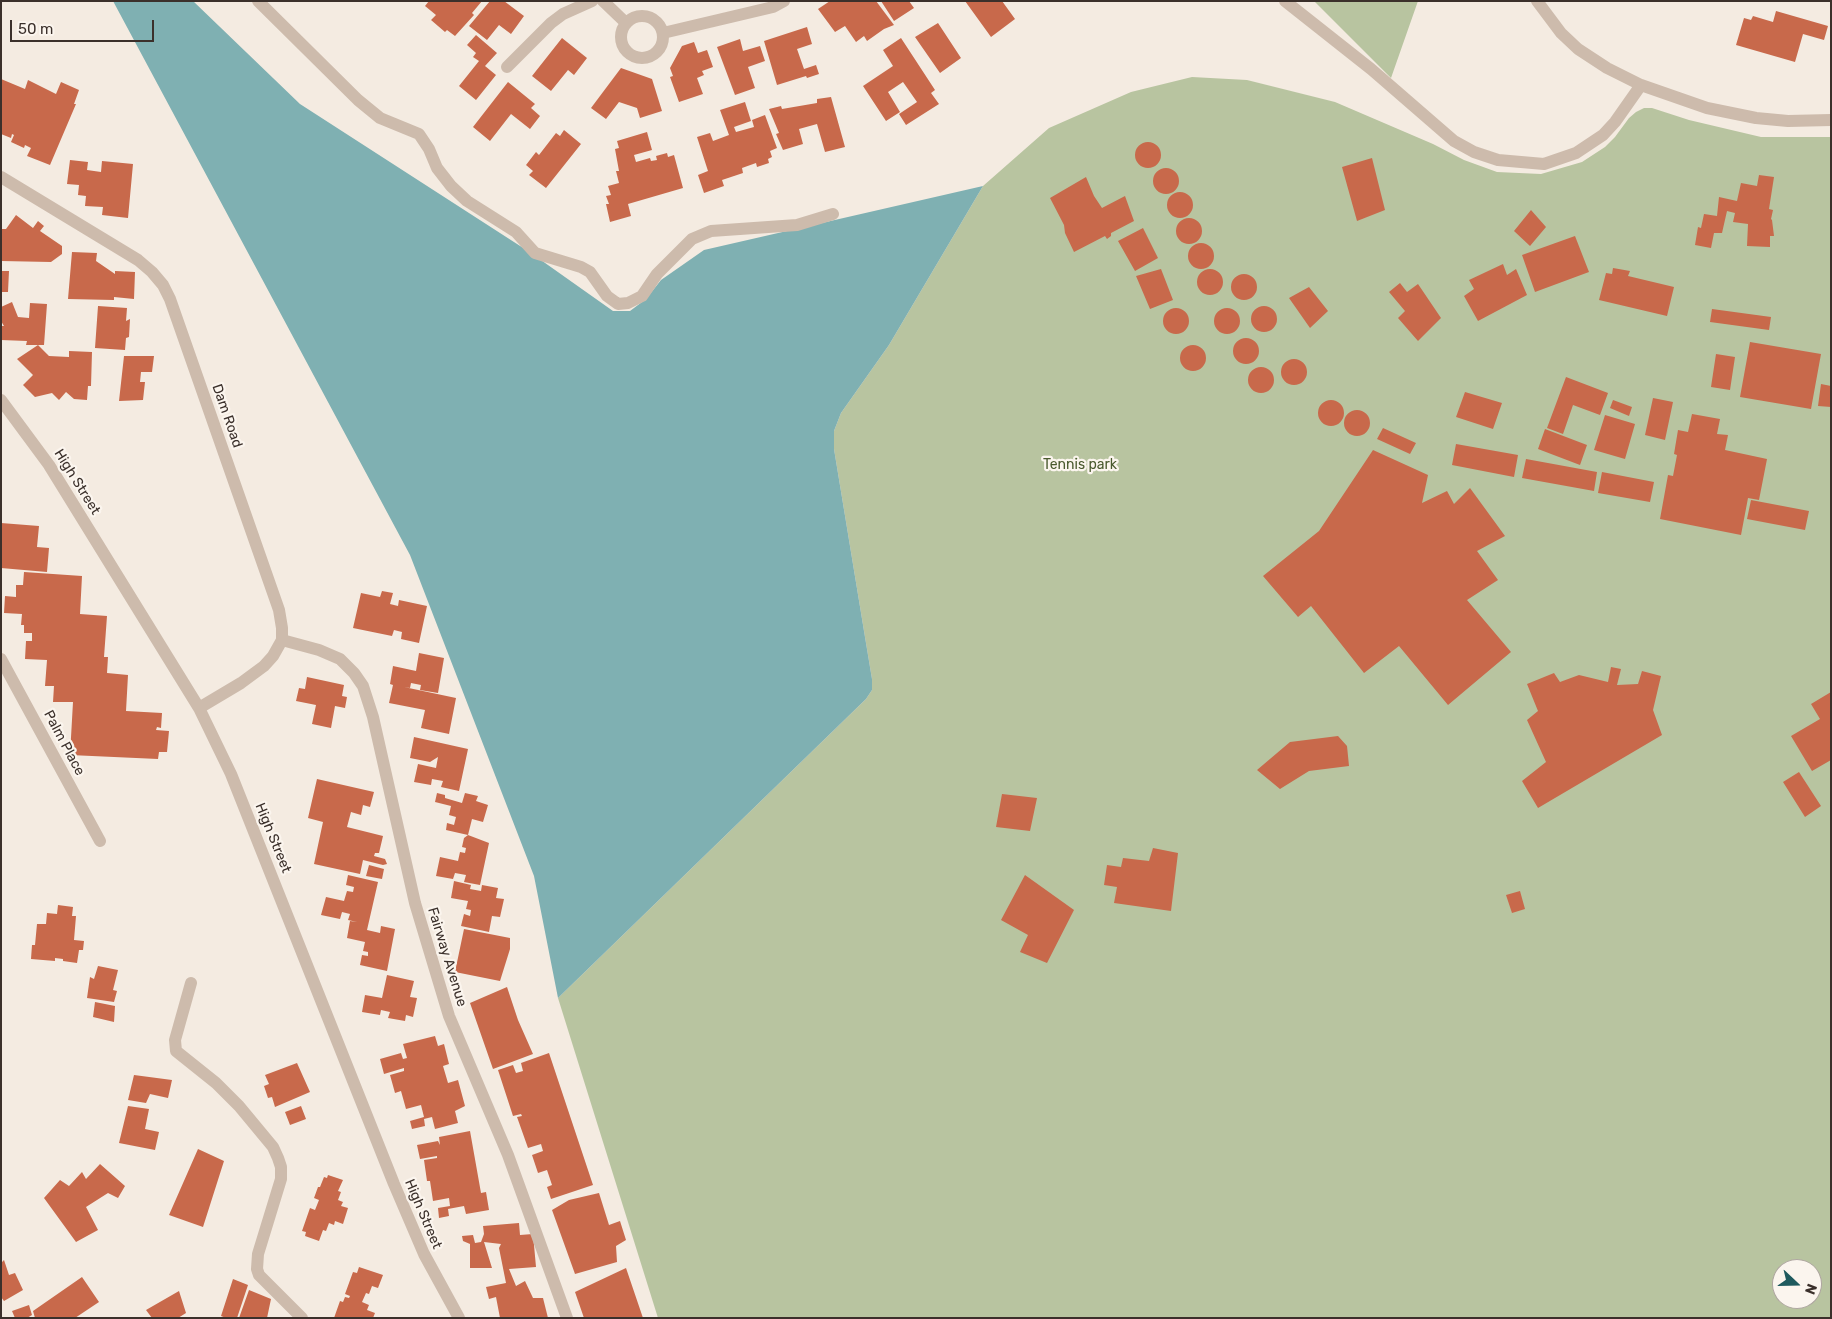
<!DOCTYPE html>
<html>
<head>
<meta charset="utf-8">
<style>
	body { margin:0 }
	#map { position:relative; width:1832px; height:1319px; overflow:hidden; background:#f4ebe1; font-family:Rubik,sans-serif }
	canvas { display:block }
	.frame { position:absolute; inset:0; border:2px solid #3b302b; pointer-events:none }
	.north { position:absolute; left:1772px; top:1259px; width:50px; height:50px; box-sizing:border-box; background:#fbf5ee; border:1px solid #aea6a0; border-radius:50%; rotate:111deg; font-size:14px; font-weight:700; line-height:20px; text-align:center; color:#3b302b }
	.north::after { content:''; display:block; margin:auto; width:18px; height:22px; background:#1f5a5e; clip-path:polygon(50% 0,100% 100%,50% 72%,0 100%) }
	.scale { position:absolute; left:10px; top:20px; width:144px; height:22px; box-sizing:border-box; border:2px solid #3b302b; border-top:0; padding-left:6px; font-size:15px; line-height:18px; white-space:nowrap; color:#3b302b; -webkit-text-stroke:4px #fbf5ee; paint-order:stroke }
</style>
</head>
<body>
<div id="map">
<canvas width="1832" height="1319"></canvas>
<div class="frame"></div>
<div class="north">N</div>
<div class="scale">50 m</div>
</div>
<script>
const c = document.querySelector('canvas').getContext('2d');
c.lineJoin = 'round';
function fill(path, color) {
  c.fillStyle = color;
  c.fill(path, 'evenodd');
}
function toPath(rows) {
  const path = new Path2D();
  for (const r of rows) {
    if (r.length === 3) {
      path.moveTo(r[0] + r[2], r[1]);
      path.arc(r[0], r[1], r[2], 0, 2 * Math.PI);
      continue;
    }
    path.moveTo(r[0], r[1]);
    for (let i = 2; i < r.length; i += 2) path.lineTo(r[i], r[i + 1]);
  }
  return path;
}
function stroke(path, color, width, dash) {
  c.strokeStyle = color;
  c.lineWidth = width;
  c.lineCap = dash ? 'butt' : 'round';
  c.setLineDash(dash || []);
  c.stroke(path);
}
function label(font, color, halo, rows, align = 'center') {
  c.font = font + ' Rubik,sans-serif';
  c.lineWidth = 4.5;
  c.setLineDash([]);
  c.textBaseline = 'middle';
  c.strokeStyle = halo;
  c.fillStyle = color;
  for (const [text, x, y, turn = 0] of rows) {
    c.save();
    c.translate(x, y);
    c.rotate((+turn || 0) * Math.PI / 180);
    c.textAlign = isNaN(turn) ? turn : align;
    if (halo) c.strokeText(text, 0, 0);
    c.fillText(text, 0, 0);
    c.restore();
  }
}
const green = toPath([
	[1314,1,1418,1,1391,78],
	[1192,77,1247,80,1335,102,1433,144,1464,160,1497,172,1541,174,1582,162,1605,147,1615,137,1629,118,1636,112,1644,108,1652,108,1689,120,1761,137,1831,137,1831,1318,658,1318,558,998,866,699,872,690,872,679,864,631,834,449,834,431,841,413,889,345,983,186,1049,128,1131,92],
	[1782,1269,1812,1269,1812,1299,1782,1299]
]);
const water = toPath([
	[113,1,193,1,300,104,531,253,613,311,630,311,646,299,661,280,704,250,983,186,889,345,841,413,834,431,834,449,864,631,872,679,872,690,866,699,558,998,534,876,410,555]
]);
const building = toPath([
	[429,1,482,1,472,13,474,15,455,36,447,30,445,32,431,20,436,15,425,6],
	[490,1,504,1,524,16,511,34,499,25,487,40,469,26],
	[830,1,876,1,894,25,884,29,867,41,864,36,856,42,845,26,835,32,818,9],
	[881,1,909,1,914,8,894,21],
	[965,1,1002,1,1015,19,991,37],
	[1776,11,1828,26,1824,40,1803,34,1795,62,1736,45,1744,18,1751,20,1753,16,1773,22],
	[938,23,961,58,940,73,915,37],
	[807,27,812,44,797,49,804,69,816,65,819,74,807,78,806,76,777,85,764,41],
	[476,35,497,53,485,66,496,75,476,100,459,86,479,61,473,57,476,53,467,45],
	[562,38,587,58,574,75,568,70,551,91,532,76],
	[901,38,935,90,931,93,939,104,906,125,899,114,917,102,903,82,888,92,900,112,886,121,863,86,893,66,883,50],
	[740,39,743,51,760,46,765,61,748,67,755,88,735,95,717,47],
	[694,42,698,53,707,50,713,67,702,71,704,75,697,78,703,94,679,102,670,77,673,76,670,68,682,46],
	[621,68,652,79,662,111,640,118,637,108,619,102,606,119,591,108],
	[1,79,25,89,28,80,56,94,61,82,79,90,74,104,76,104,50,165,27,156,31,148,25,145,24,148,11,142,14,135,12,134,11,138,1,134],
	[508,82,535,104,531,108,540,116,530,129,511,114,490,141,473,127],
	[831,97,845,147,825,152,817,124,799,129,803,144,783,150,776,134,779,133,769,109,781,106,782,109,817,103,817,99],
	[745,102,751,121,734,127,736,132,754,127,752,120,765,115,777,148,770,151,772,157,768,159,769,163,757,167,756,163,742,168,743,173,722,180,724,186,704,193,698,175,708,171,697,137,710,133,713,141,729,135,720,110],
	[564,130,581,144,546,188,529,175,533,171,526,165,536,152,539,155,556,133,560,136],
	[647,132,652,150,634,155,636,162,650,158,651,161,657,160,656,156,667,153,668,157,674,155,683,188,628,204,631,216,610,222,606,204,609,204,606,196,611,195,608,186,619,183,616,171,619,171,615,149,619,148,617,141],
	[1148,155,13],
	[1372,158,1385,210,1357,221,1342,167],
	[70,160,88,162,87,170,101,172,102,161,133,164,128,218,102,215,103,207,85,206,86,196,78,195,79,185,67,184],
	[1166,181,13],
	[1759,175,1774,177,1769,209,1773,210,1771,219,1772,220,1774,236,1770,236,1770,247,1747,246,1748,224,1733,222,1735,213,1727,211,1722,233,1714,233,1711,248,1695,245,1698,227,1701,228,1704,214,1717,216,1719,197,1737,201,1741,183,1757,186],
	[1086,177,1094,196,1102,208,1125,196,1134,221,1111,233,1111,236,1107,239,1105,236,1074,252,1065,233,1064,225,1050,198],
	[1180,205,13],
	[1531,210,1546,227,1530,246,1514,231],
	[16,215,33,228,38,221,44,226,40,231,62,246,62,254,51,262,1,261,1,229,6,229],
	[1189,231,13],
	[1143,228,1158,258,1135,271,1118,241],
	[1575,236,1589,272,1535,292,1522,255],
	[1201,256,13],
	[72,252,97,253,96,261,115,274,115,271,135,272,134,299,114,297,114,300,68,299],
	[1503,264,1507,275,1516,269,1527,295,1478,321,1464,296,1474,289,1469,280],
	[1613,268,1630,271,1628,276,1674,287,1667,316,1599,300,1606,273,1612,274],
	[1210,282,13],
	[1161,269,1173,300,1150,309,1136,276],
	[1,271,9,271,8,292,1,292],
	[1244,287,13],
	[1400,283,1407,292,1418,284,1441,318,1418,341,1398,318,1405,311,1389,292],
	[1309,287,1328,311,1310,328,1289,298],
	[12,302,18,317,29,318,30,303,47,304,44,345,26,345,27,341,1,340,1,326,4,326,1,321,1,307],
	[1264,319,13],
	[98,306,127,308,126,321,130,319,129,337,126,338,125,350,95,348],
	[1227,321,13],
	[1176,321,13],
	[1712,309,1771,317,1769,330,1710,322],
	[1246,351,13],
	[1750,342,1821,354,1811,409,1740,397],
	[1193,358,13],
	[38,345,49,356,69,357,69,351,92,352,91,386,88,386,87,400,74,399,66,392,59,400,52,393,35,397,23,385,33,375,17,359],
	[1716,354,1735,357,1730,390,1711,387],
	[124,356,154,356,152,372,141,372,140,382,145,382,143,400,119,401],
	[1294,372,13],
	[1261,380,13],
	[1566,377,1608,393,1600,415,1573,405,1563,434,1547,428],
	[1821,384,1831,386,1831,407,1818,406],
	[1465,392,1502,403,1493,429,1456,417],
	[1653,398,1673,402,1665,440,1645,435],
	[1331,413,13],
	[1613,400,1632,407,1629,416,1610,408],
	[1357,423,13],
	[1692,414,1720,419,1717,434,1728,435,1725,450,1767,459,1759,500,1748,498,1741,535,1660,519,1668,475,1673,476,1677,455,1674,454,1678,430,1688,432],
	[1605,415,1635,424,1625,459,1594,450],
	[1383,428,1416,443,1410,454,1377,439],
	[1545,429,1587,445,1580,465,1538,449],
	[1456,444,1518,455,1514,477,1452,465],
	[1373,450,1428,475,1422,503,1447,491,1454,504,1470,488,1505,536,1477,551,1498,580,1467,600,1511,652,1448,705,1399,646,1364,673,1311,606,1298,617,1263,576,1319,531],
	[1526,459,1597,472,1594,491,1522,478],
	[1602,472,1654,482,1650,502,1598,493],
	[1751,500,1809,511,1805,530,1747,519],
	[1,523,39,526,37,547,49,548,47,572,1,568],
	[24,572,82,576,80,614,107,616,104,657,108,657,107,673,128,675,126,711,162,713,161,728,157,727,156,730,169,731,167,752,159,752,158,759,70,755,73,702,53,702,54,686,45,686,47,660,25,659,26,641,32,641,32,633,24,633,24,625,21,625,22,614,4,613,5,596,16,597,16,585,23,585],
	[382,591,393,593,390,604,398,606,399,600,427,606,419,643,401,639,402,632,394,630,392,636,353,628,361,593,380,597],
	[419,653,444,658,438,693,420,690,421,685,411,683,410,688,404,687,456,698,449,734,421,728,425,710,389,703,393,685,390,684,393,666,416,671],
	[1611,667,1621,669,1617,685,1638,684,1642,671,1661,676,1653,710,1662,735,1538,808,1522,781,1546,762,1527,720,1538,711,1527,684,1554,673,1560,682,1579,675,1608,682],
	[307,677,344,685,342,696,347,697,345,708,335,706,331,728,312,724,316,705,296,701,299,688,305,689],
	[1831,692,1831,760,1812,771,1791,736,1820,719,1811,704],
	[1338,736,1347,746,1349,766,1309,771,1280,789,1257,770,1290,742],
	[414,737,468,749,459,791,441,787,443,781,432,779,431,785,414,782,418,764,436,768,438,757,430,762,410,758],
	[1799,772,1821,806,1805,817,1783,782],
	[317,779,374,792,370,807,363,805,361,815,351,812,347,827,383,836,379,853,375,853,374,856,385,859,387,864,383,865,363,860,360,874,314,864,323,822,308,818],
	[437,793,445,795,445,798,462,803,465,793,478,796,476,801,488,805,483,822,472,819,468,835,446,830,447,823,454,825,456,817,449,815,451,806,435,802],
	[1002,794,1037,798,1030,831,996,827],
	[468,835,489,843,480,885,464,882,466,875,455,873,453,879,436,876,440,857,458,861,460,852,465,853,466,848,462,847,464,838],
	[1153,848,1178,853,1171,911,1114,903,1117,887,1104,885,1107,865,1121,867,1123,858,1149,861],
	[369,865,384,869,382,879,366,876],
	[348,875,378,882,367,930,380,933,381,926,395,929,387,971,360,965,362,955,368,956,368,952,363,951,365,942,347,938,350,921,357,922,348,920,350,914,342,912,340,919,321,915,326,897,344,901,347,891,353,892,354,887,346,885],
	[1025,875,1074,910,1047,963,1020,952,1028,935,1001,920],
	[454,881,471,885,470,889,481,891,482,885,498,888,496,898,504,899,500,917,492,916,489,932,461,926,464,914,470,916,471,910,466,909,468,901,451,898],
	[1520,891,1525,909,1512,913,1506,895],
	[58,905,73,907,72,916,76,916,74,940,84,941,83,950,79,950,77,963,63,961,63,959,55,958,55,961,31,959,32,945,35,945,37,924,46,924,47,913,57,914],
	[464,929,510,938,510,949,500,981,455,972],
	[98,966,118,970,113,990,117,991,114,1002,87,998,90,977,94,979],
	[387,975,414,981,410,997,417,998,413,1017,406,1015,405,1021,388,1018,390,1012,381,1010,380,1015,362,1012,365,995,382,998],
	[507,987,518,1020,533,1054,493,1069,470,1003],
	[95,1002,115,1006,114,1022,93,1017],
	[435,1036,438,1046,444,1044,449,1064,443,1066,448,1083,458,1080,465,1106,455,1111,458,1123,435,1129,432,1117,424,1119,425,1126,412,1129,410,1121,424,1117,421,1105,406,1109,401,1091,395,1093,390,1075,404,1071,404,1068,384,1074,380,1059,401,1053,403,1059,407,1058,403,1044],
	[549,1053,593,1185,551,1199,547,1187,552,1185,547,1170,538,1173,532,1155,543,1151,541,1144,528,1148,517,1117,522,1116,521,1114,513,1116,498,1070,513,1065,516,1073,523,1071,521,1063],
	[297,1063,310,1092,275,1107,272,1097,268,1098,264,1086,269,1084,265,1075],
	[134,1075,172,1080,168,1098,150,1094,146,1103,128,1100],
	[128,1106,149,1109,145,1129,159,1132,155,1150,119,1143],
	[301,1106,306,1119,290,1125,285,1112],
	[470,1131,481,1193,486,1192,489,1210,466,1214,464,1206,448,1209,449,1216,439,1218,438,1208,450,1206,449,1198,433,1201,430,1181,427,1181,424,1160,437,1158,437,1156,420,1159,417,1145,438,1141,440,1145,439,1137],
	[198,1149,224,1161,203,1227,169,1215],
	[100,1164,125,1186,118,1198,108,1193,86,1207,98,1230,76,1242,44,1198,60,1180,69,1186,82,1172,86,1179],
	[328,1175,343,1180,338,1191,341,1192,338,1200,343,1202,341,1206,348,1208,343,1224,335,1221,334,1225,329,1223,326,1231,323,1230,319,1241,305,1236,306,1232,302,1231,310,1208,315,1210,319,1200,314,1198,318,1187,320,1187,324,1177,327,1178],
	[599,1193,609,1225,620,1221,626,1240,616,1246,617,1262,575,1274,552,1210,569,1200],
	[519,1223,520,1235,533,1234,536,1267,509,1269,516,1286,525,1281,533,1298,543,1298,548,1318,500,1318,496,1297,489,1299,486,1287,506,1283,499,1248,501,1244,484,1242,492,1268,470,1268,470,1244,463,1241,462,1236,473,1235,475,1243,481,1242,484,1234,483,1226],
	[4,1260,9,1275,15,1273,23,1290,4,1301,1,1297,1,1263],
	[359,1267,383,1275,378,1288,372,1286,369,1294,366,1293,362,1302,369,1305,367,1310,375,1313,373,1318,334,1318,340,1301,343,1302,345,1297,349,1298,350,1296,345,1294,353,1272,357,1273],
	[626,1268,643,1318,584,1318,575,1292],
	[82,1277,99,1302,75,1318,35,1318,33,1311],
	[233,1279,248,1285,237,1318,226,1318,221,1316],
	[249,1290,271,1299,267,1318,239,1318],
	[179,1291,186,1313,178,1318,152,1318,146,1310],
	[29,1305,32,1315,27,1318,15,1318,12,1311]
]);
const minor = toPath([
	[258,1,358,100,380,118,419,134,429,149,437,168,451,186,467,201,516,232,535,253,581,267,590,272,607,296,618,304,628,303,642,296,657,274,692,239,711,231,797,225,833,214],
	[603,1,626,23],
	[1285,1,1371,69,1454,141,1474,152,1498,160,1544,164,1576,153,1603,135,1615,122,1641,85],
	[1537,1,1561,33,1578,49,1607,68,1641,85,1707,108,1756,118,1788,121,1831,120],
	[642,37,21],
	[663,33,773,7,784,1],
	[507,67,551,23,563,14,592,1],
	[1,177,138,260,152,272,163,285,170,299,279,610,282,628,282,640,273,656,264,666,241,683,199,708],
	[1,400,49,465,199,708,231,774,394,1184,424,1254,459,1318],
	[282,640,319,650,340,659,354,673,363,686,373,717,415,903,449,1016,508,1155,567,1318],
	[1,659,100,841],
	[191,983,175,1040,176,1051,216,1083,239,1106,273,1147,278,1158,281,1167,281,1179,258,1254,257,1269,259,1275,302,1318]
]);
const streetNames = [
	["Dam Road",227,416,71],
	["High Street",77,482,58],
	["Palm Place",64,743,62],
	["High Street",273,838,68],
	["Fairway Avenue",447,957,73],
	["High Street",423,1214,67]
];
const parkNames = [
	["Tennis park",1080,465]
];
fill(green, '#b8c4a0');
fill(water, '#7fb0b2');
fill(building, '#c8694b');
stroke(minor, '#cdbbac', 12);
label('14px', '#3b302b', '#fbf5ee', streetNames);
label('14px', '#4a5a2e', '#fbf5ee', parkNames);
</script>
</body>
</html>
